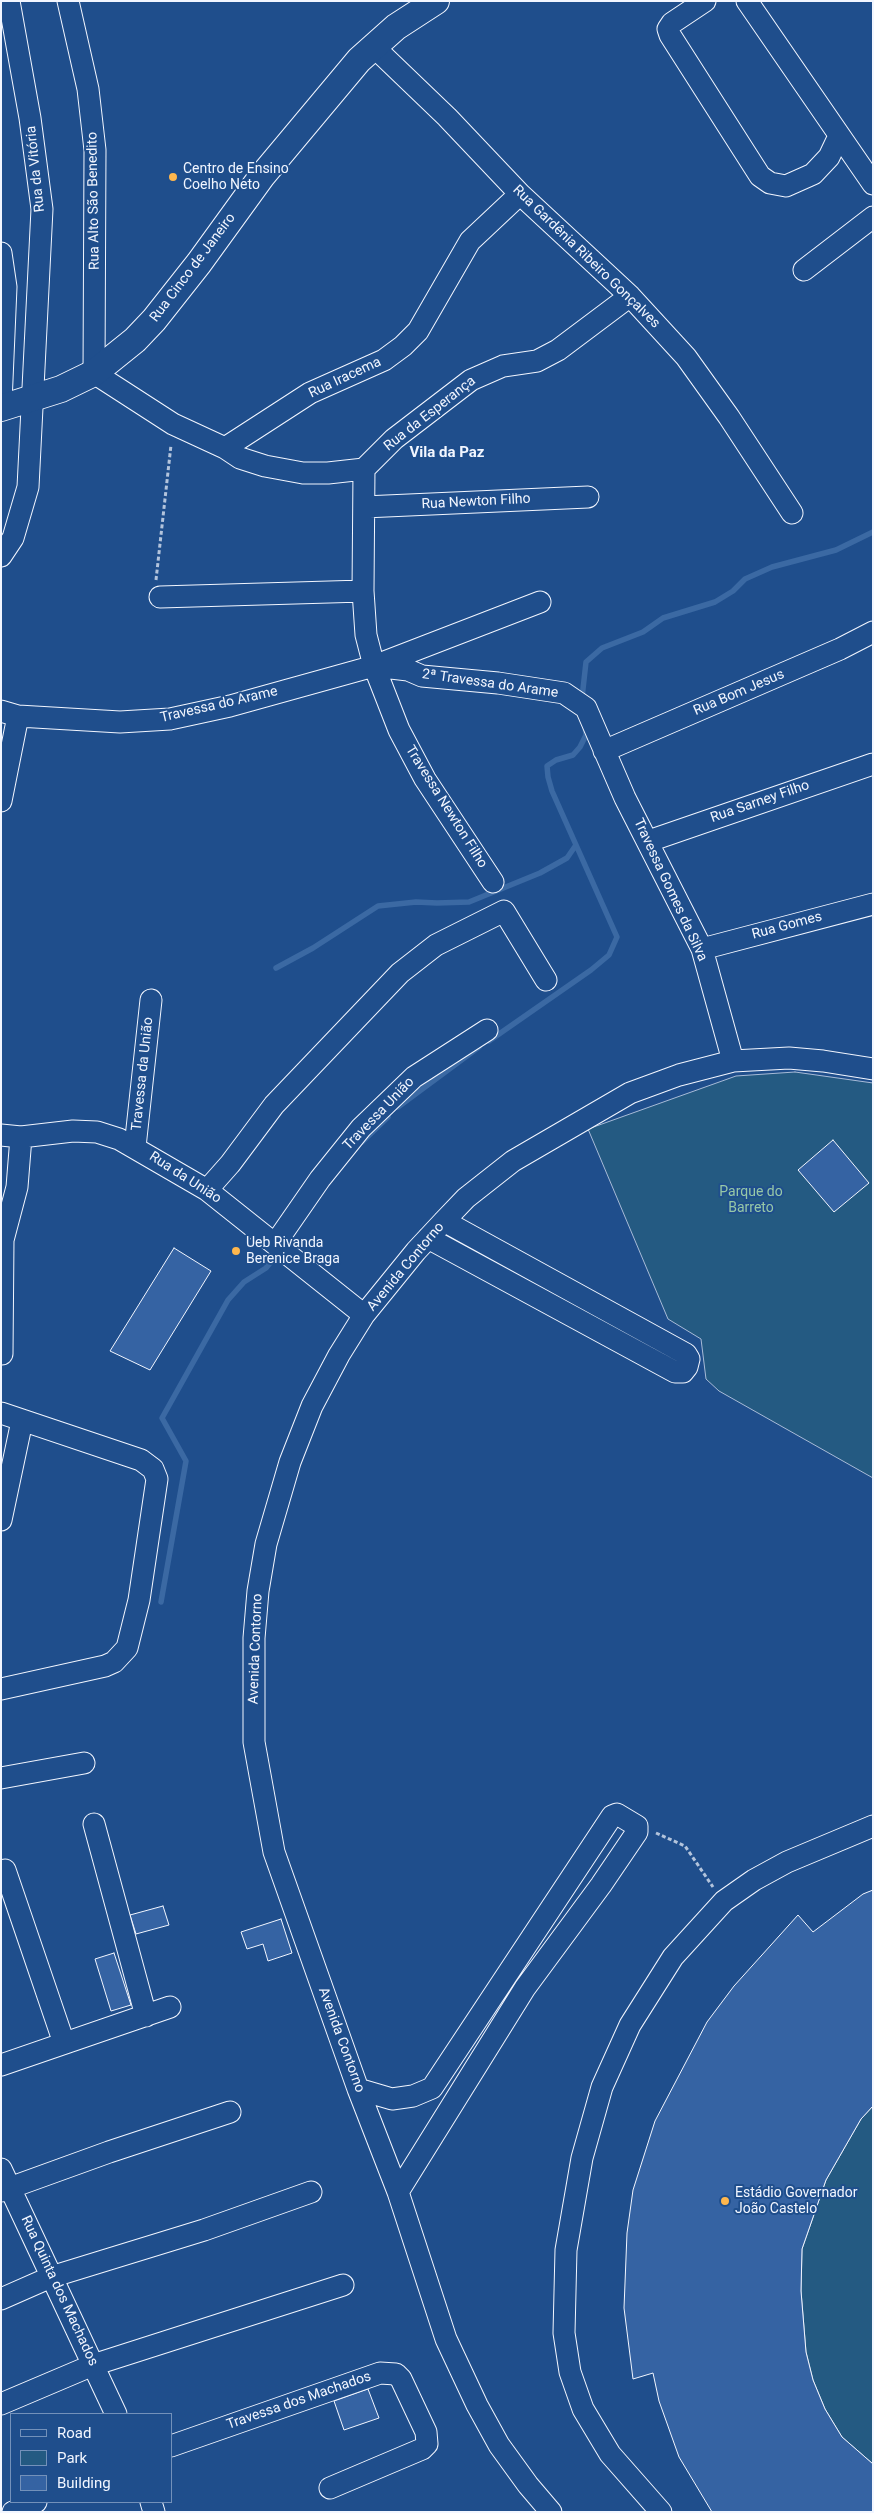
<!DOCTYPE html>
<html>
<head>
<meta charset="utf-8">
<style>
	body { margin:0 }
	#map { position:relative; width:874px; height:2513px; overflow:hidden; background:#1f4e8c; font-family:Roboto,sans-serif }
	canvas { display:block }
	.frame { position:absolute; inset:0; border:2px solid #f2f6ff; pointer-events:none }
	.legend { position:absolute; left:10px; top:2413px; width:162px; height:90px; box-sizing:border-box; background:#1f4e8c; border:1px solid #7391ba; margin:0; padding:6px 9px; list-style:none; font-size:15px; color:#f2f6ff }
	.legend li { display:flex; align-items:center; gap:10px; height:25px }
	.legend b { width:25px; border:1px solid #7391ba }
</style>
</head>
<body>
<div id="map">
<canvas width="874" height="2513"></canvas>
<div class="frame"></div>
<ul class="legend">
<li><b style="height:6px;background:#1f4e8c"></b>Road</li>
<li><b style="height:14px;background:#245a82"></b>Park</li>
<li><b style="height:14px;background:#3563a3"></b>Building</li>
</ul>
</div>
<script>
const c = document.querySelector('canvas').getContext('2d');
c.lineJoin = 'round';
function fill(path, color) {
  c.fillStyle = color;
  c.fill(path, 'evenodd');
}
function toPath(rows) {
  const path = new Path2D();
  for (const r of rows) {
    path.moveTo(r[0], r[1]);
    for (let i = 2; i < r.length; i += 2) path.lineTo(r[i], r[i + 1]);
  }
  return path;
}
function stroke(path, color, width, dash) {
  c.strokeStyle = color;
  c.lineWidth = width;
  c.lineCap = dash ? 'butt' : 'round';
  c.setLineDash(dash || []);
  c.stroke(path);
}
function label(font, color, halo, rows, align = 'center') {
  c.font = font + ' Roboto,sans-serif';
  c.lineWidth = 4;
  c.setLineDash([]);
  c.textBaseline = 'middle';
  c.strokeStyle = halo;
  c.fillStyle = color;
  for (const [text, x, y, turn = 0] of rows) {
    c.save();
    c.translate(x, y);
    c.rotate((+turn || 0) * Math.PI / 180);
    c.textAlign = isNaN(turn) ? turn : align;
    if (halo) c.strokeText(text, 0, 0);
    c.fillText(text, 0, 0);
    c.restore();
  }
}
const green = toPath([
	[795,1072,873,1083,873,1478,719,1391,706,1379,701,1339,668,1319,588,1129,736,1076,795,1072],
	[873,2106,873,2464,842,2437,825,2409,813,2380,806,2352,801,2291,802,2249,826,2180,861,2119,873,2106]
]);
const stream = toPath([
	[582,698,586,662,602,648,643,632,663,618,715,602,733,591,745,579,772,567,836,550,873,532],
	[276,968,313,948,378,906,416,902,437,903,469,902,540,873,567,858,576,845],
	[489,1041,591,970,609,955,617,937,552,791,548,777,547,766,556,760,573,755,580,747,586,735,585,727],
	[398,1107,479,1047],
	[362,1142,388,1117],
	[161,1602,186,1461,162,1418,228,1300,244,1282,266,1268,278,1253]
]);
const building = toPath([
	[833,1140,869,1183,834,1212,798,1170,833,1140],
	[174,1248,211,1271,150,1370,110,1351,174,1248],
	[873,1890,873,2106,861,2119,826,2180,802,2249,801,2291,806,2352,813,2380,825,2409,842,2437,873,2464,873,2512,712,2512,679,2457,659,2401,653,2373,633,2379,624,2308,627,2233,633,2190,655,2121,707,2022,734,1986,798,1915,813,1932,863,1894,873,1890],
	[163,1906,169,1925,136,1934,130,1915,163,1906],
	[281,1919,292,1953,268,1961,263,1944,247,1949,241,1932,281,1919],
	[114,1953,131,2005,111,2011,95,1959,114,1953],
	[368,2389,379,2418,344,2430,334,2401,368,2389]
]);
const path = toPath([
	[156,580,171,445],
	[656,1833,685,1846,713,1887]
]);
const minor = toPath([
	[68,1,88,89,95,150,94,373,173,424,225,448,240,458,265,466,303,473,328,473,364,469],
	[705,1,672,23,668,29,670,35,760,176,770,183,786,186,813,174,829,157,839,136],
	[747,1,873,184],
	[373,46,447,117,520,194,630,296,686,357,729,417,792,513],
	[1,253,6,287,1,403],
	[804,270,873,217],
	[225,448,310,393,384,360,403,346,418,331,470,241,520,194],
	[364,469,363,591,366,635,374,666,399,730,425,779,493,882],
	[364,469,394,439,471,380,503,366,537,361,558,350,630,296],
	[364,507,588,497],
	[1,556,13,538,28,487,42,209,30,118,9,1],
	[160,597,363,591],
	[374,666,408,670,422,676,498,683,564,693,586,708,625,798,702,949,733,1061],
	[1,711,18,716,120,722,170,719,230,706,374,666,540,602],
	[604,751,840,649,873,632],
	[1,801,18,716],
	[649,841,873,764],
	[702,949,873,904],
	[1,1135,21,1137,73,1131,97,1132,119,1139,207,1190,364,1315],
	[135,1147,151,1000],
	[207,1190,230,1164,274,1105,400,973,436,945,504,911,546,980],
	[428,1238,675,1372,683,1372,687,1367,689,1359,686,1354,444,1221],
	[275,1244,320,1179,361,1128,414,1077,487,1030],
	[2,1354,3,1240,17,1187,21,1137],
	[1,1413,141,1460,153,1469,157,1479,139,1600,127,1648,114,1662,105,1666,1,1689],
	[1,1520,22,1421],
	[1,1778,84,1763],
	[94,1824,146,2016],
	[5,1870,64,2043],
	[1,2065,170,2007],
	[358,2089,392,2099,413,2096,432,2088,612,1816,617,1814,637,1826,637,1832,601,1885,525,1988,398,2192],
	[1,2169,116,2414],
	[1,2191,109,2152,230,2112],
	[1,2299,51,2277,204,2230,311,2192],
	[1,2404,93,2365,343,2285],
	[171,2446,380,2373,396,2374,401,2379,426,2432,427,2444,422,2449,330,2488],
	[151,2502,154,2512],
	[13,2512,36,2502],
	[551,2512,528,2485,499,2445,477,2405,446,2339,398,2192,358,2089,274,1852,254,1742,254,1638,258,1591,266,1544,290,1462,312,1406,339,1355,364,1315,416,1251,444,1221,466,1198,513,1161,630,1093,679,1075,733,1061,789,1058,823,1061,873,1069],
	[661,2512,610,2454,583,2409,570,2372,564,2333,566,2250,582,2158,602,2087,630,2025,673,1957,724,1901,754,1880,787,1862,873,1826]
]);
const major = toPath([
	[1,408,61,389,94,373,135,340,154,320,199,263,262,176,359,60,396,27,436,1]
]);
const markers = [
	[173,177,5,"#ffb74d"],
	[236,1251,5,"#ffb74d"],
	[725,2201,5,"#ffb74d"]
];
const streetNames = [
	["Rua da Vitória",36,169,-96],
	["Rua Alto São Benedito",94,201,-91],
	["Rua Gardênia Ribeiro Gonçalves",586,257,44],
	["Rua Cinco de Janeiro",193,268,-53],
	["Rua Iracema",345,378,-25],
	["Rua da Esperança",430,414,-38],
	["Rua Newton Filho",476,502,-3],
	["2ª Travessa do Arame",490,684,8],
	["Rua Bom Jesus",739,693,-23],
	["Travessa do Arame",219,705,-13],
	["Rua Sarney Filho",760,802,-19],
	["Travessa Newton Filho",446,807,58],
	["Travessa Gomes da Silva",670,890,65],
	["Rua Gomes",787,926,-15],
	["Travessa da União",143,1074,-84],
	["Travessa União",379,1114,-46],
	["Rua da União",185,1178,33],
	["Avenida Contorno",406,1267,-50],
	["Avenida Contorno",256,1649,-88],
	["Avenida Contorno",341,2040,70],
	["Rua Quinta dos Machados",59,2291,65],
	["Travessa dos Machados",299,2401,-19]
];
const poiNames = [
	["Centro de Ensino",183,169],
	["Coelho Neto",183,185],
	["Ueb Rivanda",246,1243],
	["Berenice Braga",246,1259],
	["Estádio Governador",735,2193],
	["João Castelo",735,2209]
];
const parkNames = [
	["Parque do",751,1192],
	["Barreto",751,1208]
];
const neighbourhoodNames = [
	["Vila da Paz",447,453]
];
fill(green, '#245a82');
stroke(green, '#a8bbd7', 1);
stroke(stream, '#3b69a3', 5.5);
fill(building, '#3563a3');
stroke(building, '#f2f6ff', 1);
stroke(minor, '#f2f6ff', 23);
stroke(major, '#f2f6ff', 28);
stroke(path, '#b3c4dc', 3, [4, 2.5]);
stroke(minor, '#1f4e8c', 21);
stroke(major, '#1f4e8c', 26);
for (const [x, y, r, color] of markers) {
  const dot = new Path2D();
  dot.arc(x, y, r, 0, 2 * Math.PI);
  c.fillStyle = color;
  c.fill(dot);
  stroke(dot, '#1f4e8c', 2);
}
label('14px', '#f2f6ff', '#1f4e8c', streetNames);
label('14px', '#f2f6ff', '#1f4e8c', poiNames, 'left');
label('14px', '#97c8a6', '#1f4e8c', parkNames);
label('bold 15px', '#f2f6ff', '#1f4e8c', neighbourhoodNames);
</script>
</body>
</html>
